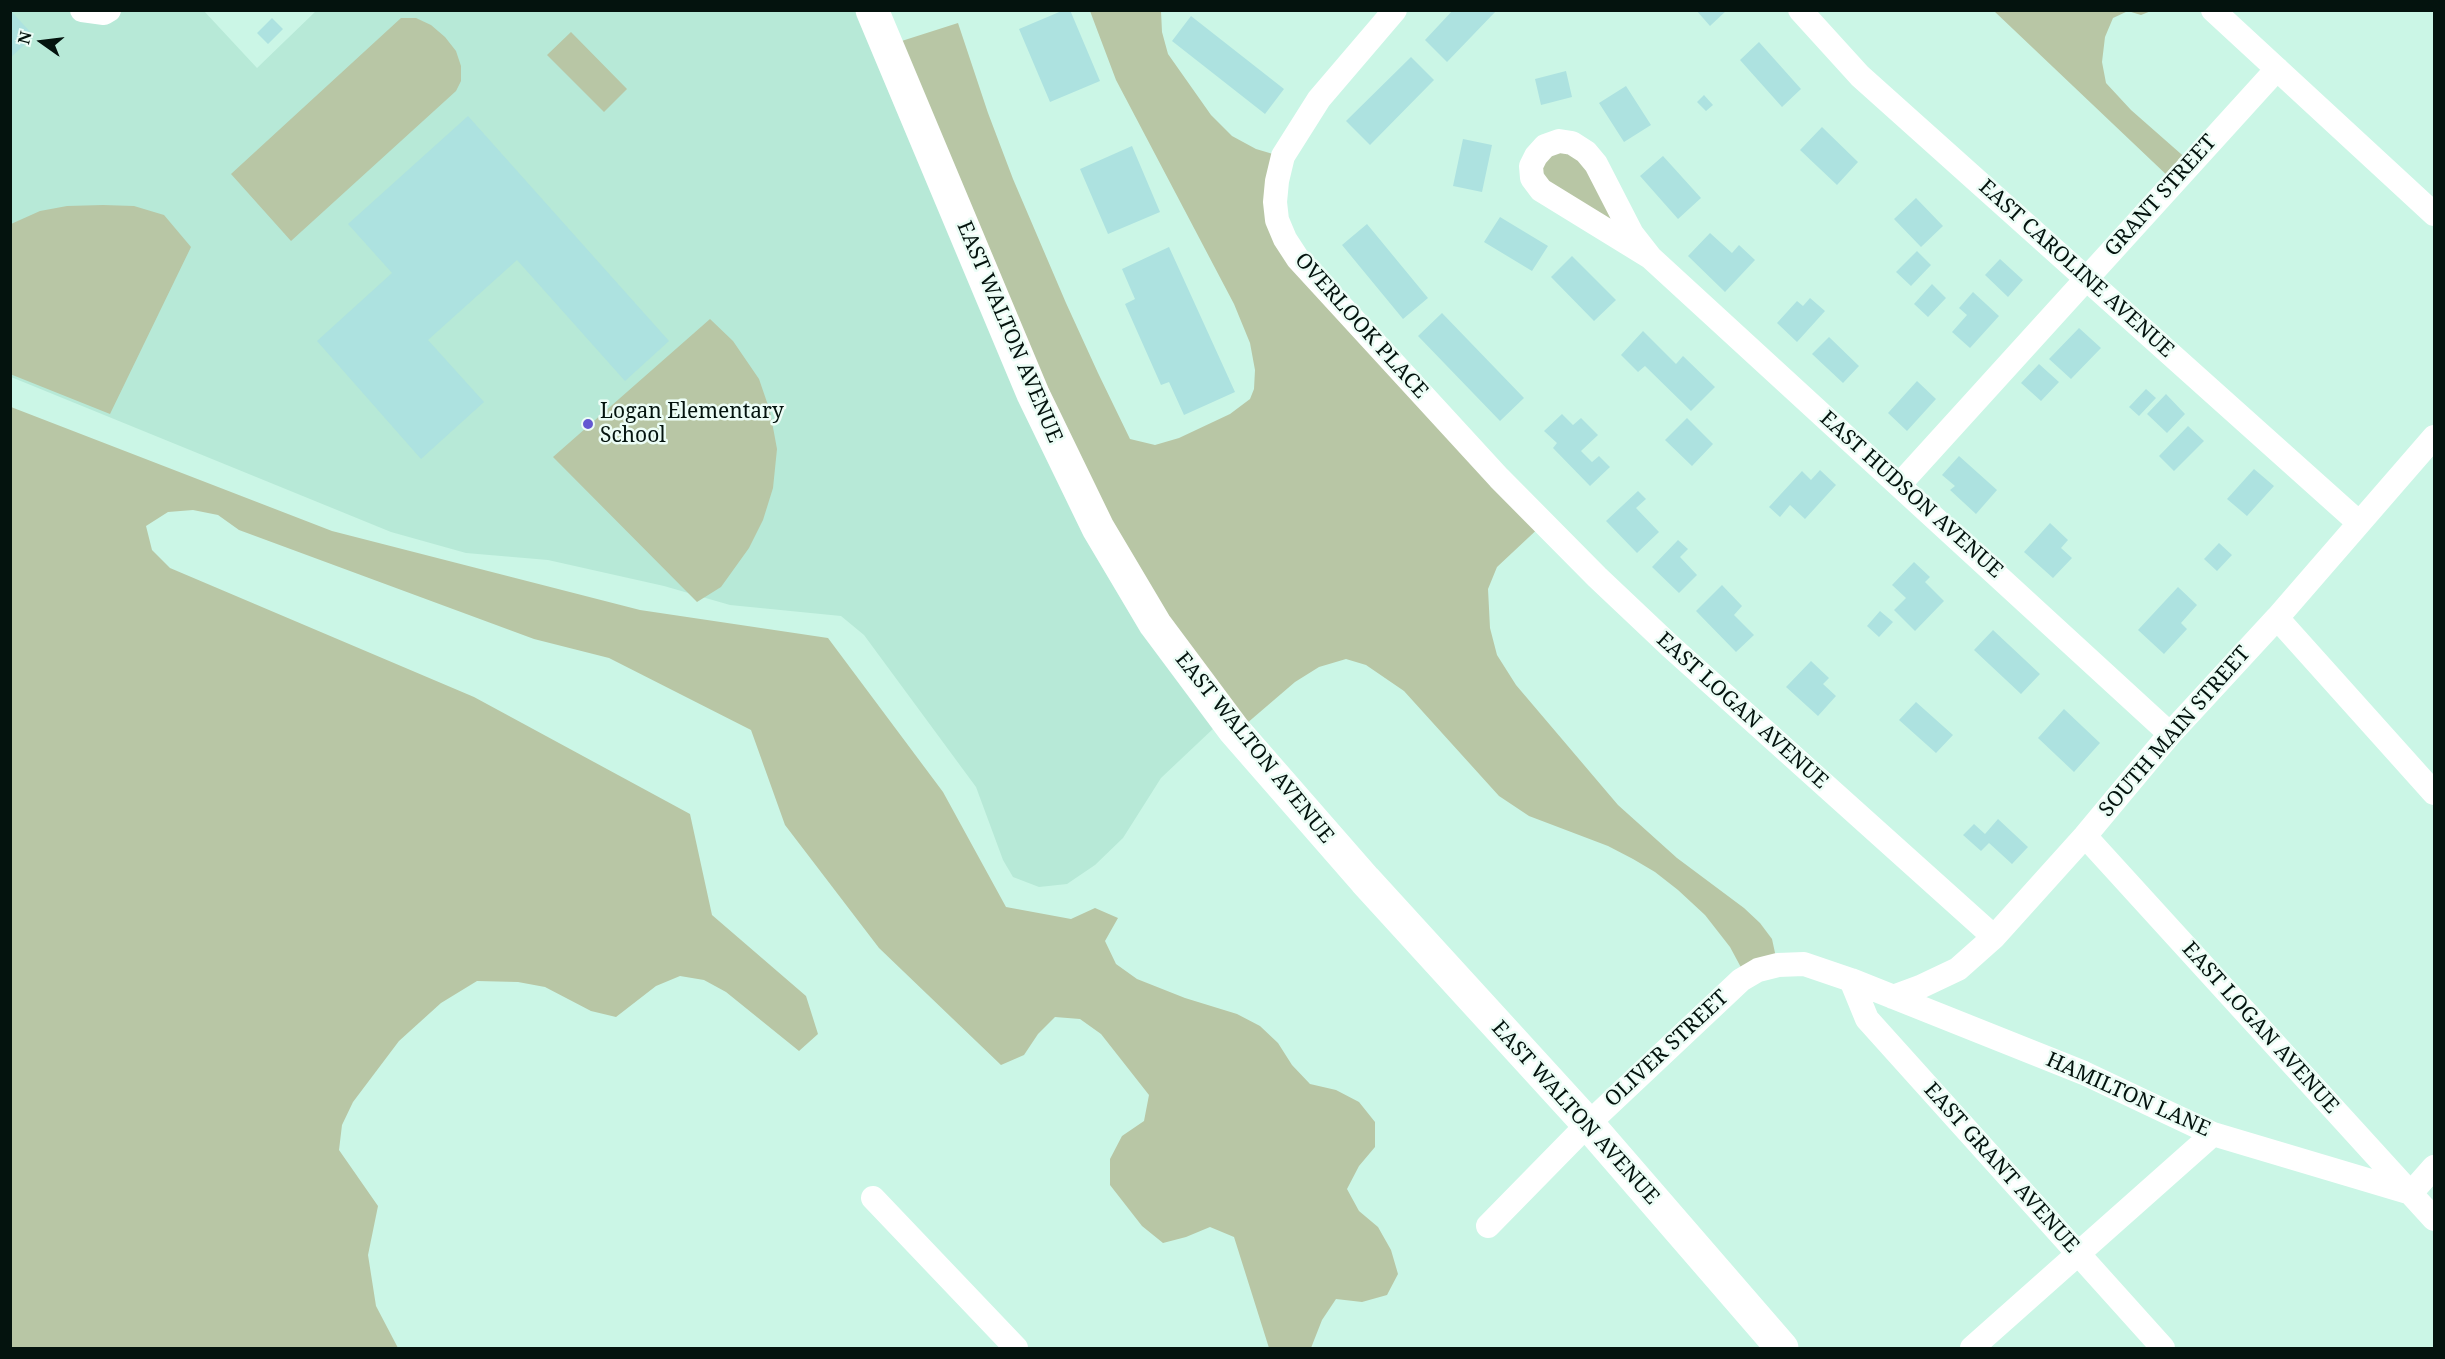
<!DOCTYPE html>
<html>
<head>
<meta charset="utf-8">
<style>
	body { margin:0 }
	#map { position:relative; width:2445px; height:1359px; overflow:hidden; background:#cbf6e6; font-family:"Noto Serif",serif }
	canvas { display:block }
	.frame { position:absolute; inset:0; border:12px solid #04130e; pointer-events:none }
	.north { position:absolute; left:12px; top:12px; width:60px; height:60px; -webkit-text-stroke:4px #ecfdf6; paint-order:stroke; rotate:284deg; font-size:16px; font-weight:700; line-height:24px; text-align:center; color:#04130e }
	.north::after { content:''; display:block; margin:auto; width:21px; height:27px; background:#04130e; clip-path:polygon(50% 0,100% 100%,50% 72%,0 100%) }
</style>
</head>
<body>
<div id="map">
<canvas width="2445" height="1359"></canvas>
<div class="frame"></div>
<div class="north">N</div>
</div>
<script>
const c = document.querySelector('canvas').getContext('2d');
c.lineJoin = 'round';
function fill(path, color) {
  c.fillStyle = color;
  c.fill(path, 'evenodd');
}
function toPath(rows) {
  const path = new Path2D();
  for (const r of rows) {
    path.moveTo(r[0], r[1]);
    for (let i = 2; i < r.length; i += 2) path.lineTo(r[i], r[i + 1]);
  }
  return path;
}
function stroke(path, color, width, dash) {
  c.strokeStyle = color;
  c.lineWidth = width;
  c.lineCap = dash ? 'butt' : 'round';
  c.setLineDash(dash || []);
  c.stroke(path);
}
function label(font, color, halo, rows, align = 'center') {
  c.font = font + ' "Noto Serif",serif';
  c.lineWidth = 5;
  c.setLineDash([]);
  c.textBaseline = 'middle';
  c.strokeStyle = halo;
  c.fillStyle = color;
  for (const [text, x, y, turn = 0] of rows) {
    c.save();
    c.translate(x, y);
    c.rotate((+turn || 0) * Math.PI / 180);
    c.textAlign = isNaN(turn) ? turn : align;
    if (halo) c.strokeText(text, 0, 0);
    c.fillText(text, 0, 0);
    c.restore();
  }
}
const built = toPath([
	[10,11,204,11,257,68,316,11,872,11,1233,710,1161,778,1123,838,1095,865,1067,884,1039,887,1013,877,1003,860,976,787,864,635,841,616,730,605,664,586,548,560,466,553,391,532,11,377]
]);
const green = toPath([
	[1090,11,1161,11,1162,32,1168,54,1211,115,1232,136,1256,149,1283,157,1277,220,1544,523,1497,567,1488,589,1490,628,1497,655,1516,685,1618,805,1677,858,1744,908,1760,923,1772,939,1777,962,1744,973,1730,947,1705,915,1678,890,1655,872,1633,859,1608,846,1529,816,1499,796,1404,691,1366,665,1346,659,1319,667,1295,682,1246,724,1133,577,886,46,958,23,988,113,1013,179,1066,303,1098,373,1130,439,1155,445,1179,438,1230,414,1250,399,1254,389,1255,370,1250,343,1234,304,1116,80],
	[1994,11,2151,11,2141,15,2128,11,2113,18,2105,37,2102,62,2106,83,2131,110,2189,161,2172,180],
	[401,18,416,18,431,25,445,37,456,51,461,66,461,81,456,91,291,241,231,174],
	[571,32,627,89,604,112,547,55],
	[1572,144,1632,234,1555,200,1536,156],
	[103,205,134,206,164,215,191,247,110,414,10,374,11,224,40,211,67,206],
	[710,319,733,341,759,379,770,411,777,449,773,488,763,520,749,548,721,587,697,602,553,457],
	[11,407,332,531,640,610,828,638,943,792,1006,907,1071,919,1095,908,1118,918,1105,941,1116,964,1137,979,1185,998,1237,1014,1260,1026,1278,1043,1292,1065,1310,1084,1336,1090,1359,1102,1375,1122,1375,1147,1359,1166,1347,1189,1359,1211,1378,1227,1391,1250,1398,1274,1387,1295,1362,1302,1336,1299,1322,1320,1311,1348,1269,1348,1234,1237,1210,1227,1186,1237,1163,1243,1142,1226,1110,1185,1110,1159,1122,1136,1144,1121,1149,1095,1101,1034,1080,1019,1055,1017,1038,1034,1024,1055,1001,1065,879,948,785,825,751,730,609,658,534,639,239,530,218,515,193,510,168,512,146,526,152,550,170,568,474,697,690,814,712,915,806,996,818,1034,799,1051,726,992,704,980,680,976,656,986,616,1017,591,1011,545,987,518,982,477,981,441,1003,399,1041,353,1102,342,1125,339,1150,378,1206,368,1255,376,1306,398,1348,11,1348]
]);
const building = toPath([
	[10,10,34,36,10,58],
	[1064,10,1070,10,1100,81,1050,102,1019,29],
	[1453,10,1497,10,1447,62,1425,40],
	[1696,10,1727,10,1710,26],
	[1191,16,1284,89,1265,114,1172,41],
	[272,18,283,29,268,44,257,33],
	[1759,42,1801,89,1782,107,1740,60],
	[1411,57,1434,80,1370,145,1346,121],
	[1566,71,1572,97,1541,105,1535,79],
	[1626,86,1651,125,1624,142,1599,103],
	[1704,95,1713,105,1706,111,1697,102],
	[468,116,669,341,625,381,517,260,428,340,484,402,421,459,317,341,392,273,348,224],
	[1822,127,1858,162,1837,185,1800,150],
	[1463,139,1492,145,1482,192,1453,186],
	[1132,146,1160,212,1108,234,1080,169],
	[1663,156,1701,198,1678,219,1640,176],
	[1916,198,1943,226,1921,247,1894,219],
	[1500,217,1548,246,1532,271,1484,242],
	[1367,224,1428,298,1403,319,1342,245],
	[1710,233,1732,253,1739,245,1755,260,1725,292,1688,256],
	[1169,247,1235,392,1184,415,1169,382,1161,385,1125,304,1135,299,1122,269],
	[1917,251,1931,265,1911,286,1896,272],
	[1572,256,1616,300,1594,321,1551,277],
	[2000,259,2023,280,2008,297,1985,275],
	[1932,284,1946,298,1928,317,1914,304],
	[1973,292,1999,316,1970,348,1952,332,1967,315,1959,308],
	[1810,298,1825,311,1797,342,1777,323,1797,301,1803,306],
	[1442,313,1524,398,1500,421,1418,336],
	[2079,328,2101,348,2071,379,2049,359],
	[1643,331,1676,364,1683,356,1715,387,1691,411,1645,366,1638,372,1621,355],
	[1829,337,1859,366,1843,383,1812,354],
	[2039,364,2059,382,2041,401,2021,383],
	[1917,381,1936,399,1907,431,1888,413],
	[2146,389,2156,398,2139,416,2129,407],
	[2166,394,2185,414,2167,433,2147,414],
	[1562,414,1573,425,1581,418,1598,435,1581,451,1592,462,1599,456,1610,467,1590,486,1553,448,1557,443,1544,431],
	[1687,418,1713,444,1692,466,1665,440],
	[2188,426,2204,441,2174,471,2159,456],
	[1959,456,1997,490,1976,514,1950,490,1955,486,1942,475],
	[2254,469,2274,486,2247,516,2227,499],
	[1820,470,1836,485,1805,519,1790,505,1780,517,1769,507,1802,471,1811,480],
	[1638,491,1646,499,1636,508,1659,532,1637,553,1606,521],
	[2050,523,2068,540,2061,548,2072,558,2053,578,2024,552],
	[1678,540,1688,549,1680,557,1697,575,1679,593,1652,567],
	[2219,543,2232,555,2217,571,2204,559],
	[1914,562,1930,577,1925,582,1944,601,1915,631,1894,610,1906,598,1892,585],
	[1722,585,1742,606,1734,615,1754,635,1736,652,1696,611],
	[2178,587,2197,605,2181,623,2187,629,2164,654,2138,630],
	[1880,611,1893,622,1879,637,1867,626],
	[1993,630,2040,674,2021,694,1974,650],
	[1811,661,1829,678,1823,684,1836,696,1818,716,1786,687],
	[1916,702,1953,735,1936,753,1899,720],
	[2064,709,2100,743,2074,772,2038,738],
	[1998,819,2028,847,2012,864,1989,843,1981,851,1963,835,1974,824,1985,834]
]);
const street = toPath([
	[82,10,104,13,109,10],
	[1395,10,1319,99,1283,156,1277,181,1275,202,1277,220,1285,239,1298,259,1499,478,1597,577,1670,646,1994,937],
	[1800,10,1860,76,2358,522],
	[2213,10,2434,214],
	[1650,257,1541,190,1532,178,1531,166,1536,156,1545,146,1559,141,1572,143,1586,152,1596,164,1632,234,1650,257,2170,734],
	[1900,484,2277,69],
	[2277,618,2434,793],
	[2085,836,2434,1219],
	[1851,980,1867,1019,2163,1348],
	[1893,997,1920,987,1958,969,1994,937,2085,836,2170,734,2277,618,2434,437],
	[873,1198,1016,1348],
	[1488,1226,1588,1124,1741,980,1758,970,1778,965,1804,964,1851,980,2084,1073,2213,1134,2411,1193,2434,1167],
	[1972,1348,2213,1134]
]);
const secondary = toPath([
	[872,10,1033,394,1098,528,1155,624,1234,730,1365,880,1588,1124,1782,1348]
]);
const markers = [
	[588,424,6,"#6458d1"]
];
const streetNames = [
	["GRANT STREET",2161,196,-48],
	["EAST CAROLINE AVENUE",2076,269,42],
	["OVERLOOK PLACE",1361,326,48],
	["EAST WALTON AVENUE",1009,332,67],
	["EAST HUDSON AVENUE",1911,495,42],
	["EAST LOGAN AVENUE",1742,711,42],
	["SOUTH MAIN STREET",2175,732,-49],
	["EAST WALTON AVENUE",1254,748,51],
	["EAST LOGAN AVENUE",2260,1028,48],
	["OLIVER STREET",1667,1049,-43],
	["HAMILTON LANE",2128,1095,24],
	["EAST WALTON AVENUE",1575,1113,48],
	["EAST GRANT AVENUE",2001,1168,48]
];
const poiNames = [
	["Logan Elementary",600,412],
	["School",600,436]
];
fill(built, '#b7e9d7');
fill(green, '#b8c6a5');
fill(building, '#ade2e0');
stroke(street, '#fff', 24);
stroke(secondary, '#fff', 33);
for (const [x, y, r, color] of markers) {
  const dot = new Path2D();
  dot.arc(x, y, r, 0, 2 * Math.PI);
  c.fillStyle = color;
  c.fill(dot);
  stroke(dot, '#ecfdf6', 2);
}
label('21px', '#04130e', '#ecfdf6', streetNames);
label('21px', '#04130e', '#ecfdf6', poiNames, 'left');
</script>
</body>
</html>
